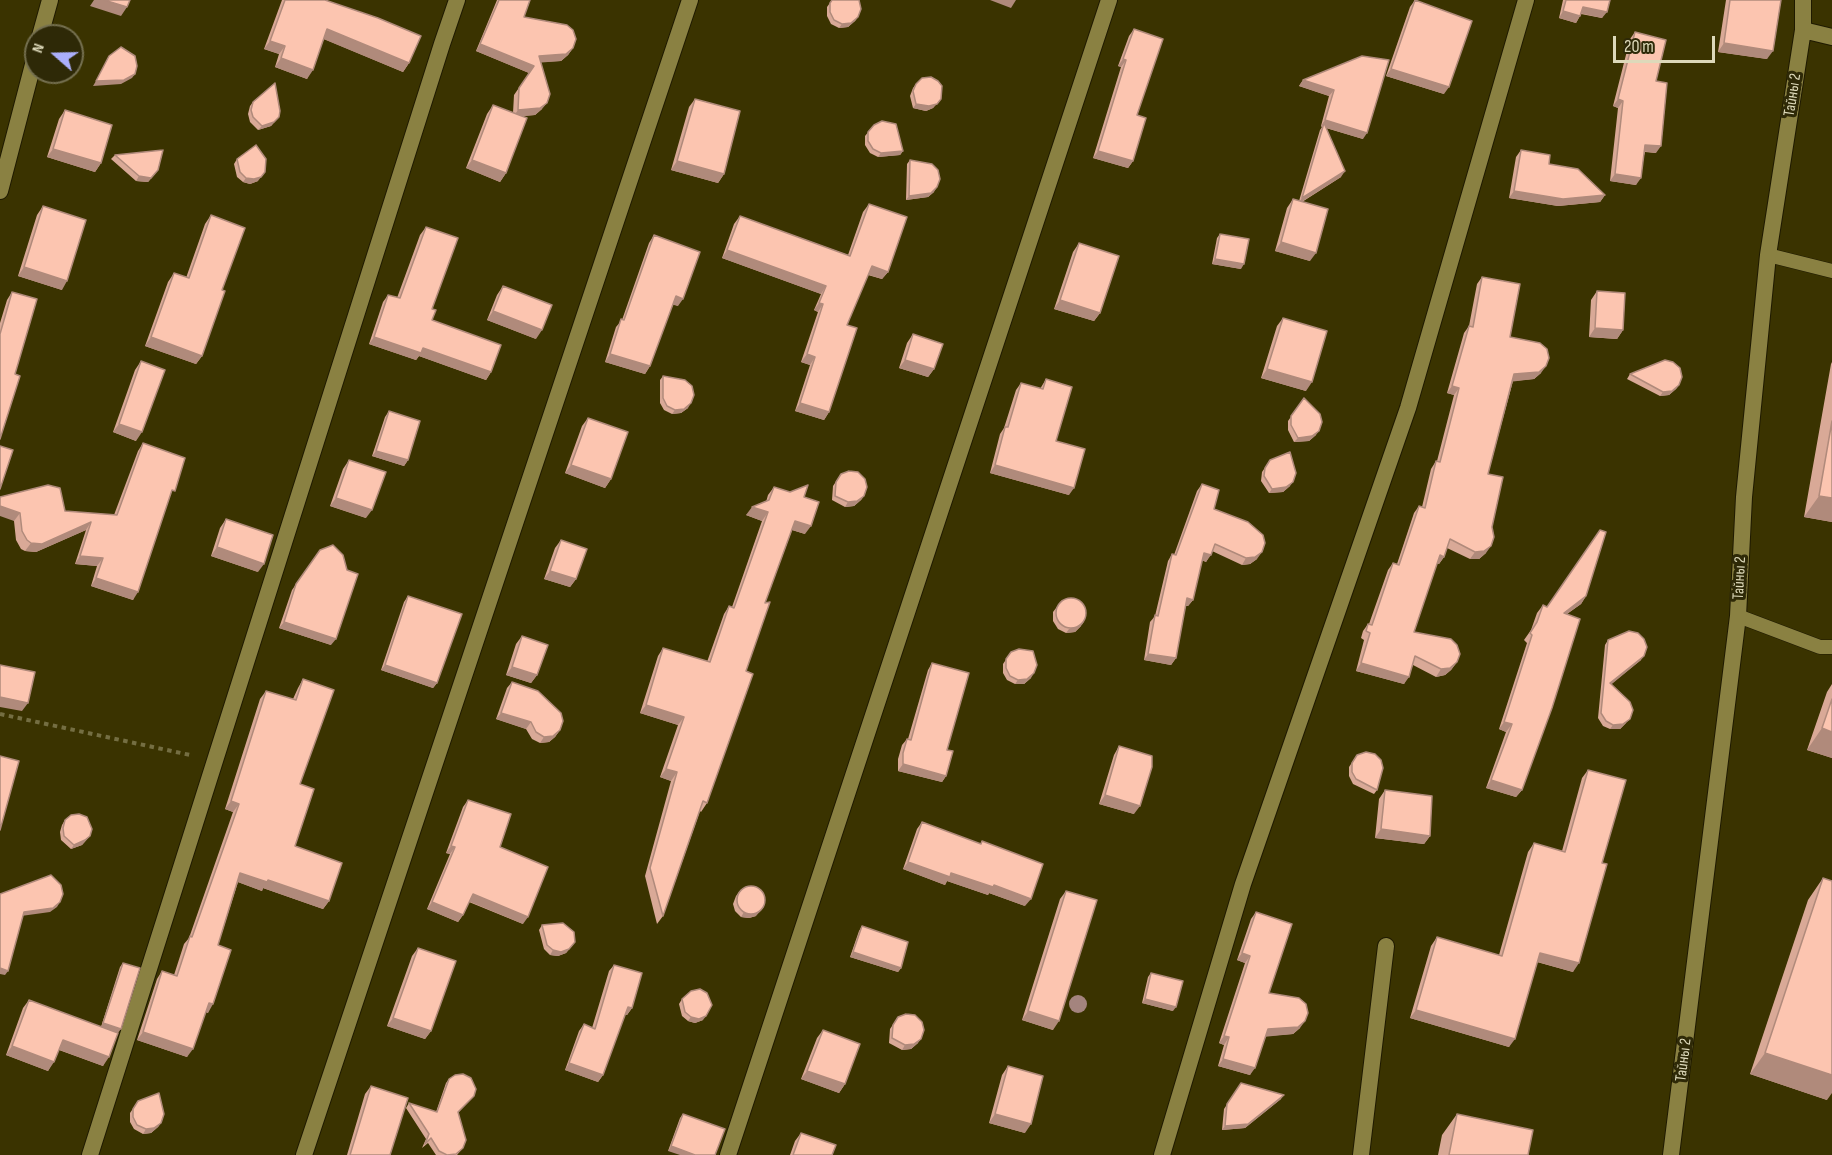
<!DOCTYPE html>
<html>
<head>
<meta charset="utf-8">
<style>
	body { margin:0 }
	#map { position:relative; width:1832px; height:1155px; overflow:hidden; background:#3a3300; font-family:"Sofia Sans Condensed",sans-serif }
	canvas { display:block }
	.north { position:absolute; left:24px; top:24px; width:60px; height:60px; box-sizing:border-box; background:#2e2907; border:2px solid #746f4f; border-radius:50%; rotate:290deg; font-size:16px; font-weight:700; line-height:24px; text-align:center; color:#ddd9ba }
	.north::after { content:''; display:block; margin:auto; width:21px; height:27px; background:#abaffb; clip-path:polygon(50% 0,100% 100%,50% 72%,0 100%) }
	.scale { position:absolute; left:1613px; top:36px; width:102px; height:27px; box-sizing:border-box; border:3px solid #ddd9ba; border-top:0; padding-left:8px; font-size:18px; line-height:21px; white-space:nowrap; color:#ddd9ba; -webkit-text-stroke:4px #2e2907; paint-order:stroke }
</style>
</head>
<body>
<div id="map">
<canvas width="1832" height="1155"></canvas>
<div class="north">N</div>
<div class="scale">20 m</div>
</div>
<script>
const c = document.querySelector('canvas').getContext('2d');
c.lineJoin = 'round';
function toPath(rows) {
  const path = new Path2D();
  for (const r of rows) {
    if (r.length === 3) {
      path.moveTo(r[0] + r[2], r[1]);
      path.arc(r[0], r[1], r[2], 0, 2 * Math.PI);
      continue;
    }
    path.moveTo(r[0], r[1]);
    for (let i = 2; i < r.length; i += 2) path.lineTo(r[i], r[i + 1]);
  }
  return path;
}
function stroke(path, color, width, dash) {
  c.strokeStyle = color;
  c.lineWidth = width;
  c.lineCap = dash ? 'butt' : 'round';
  c.setLineDash(dash || []);
  c.stroke(path);
}
function fill(path, color) {
  c.fillStyle = color;
  c.fill(path, 'evenodd');
}
function label(font, color, halo, rows, align = 'center') {
  c.font = font + ' "Sofia Sans Condensed",sans-serif';
  c.lineWidth = 6;
  c.setLineDash([]);
  c.textBaseline = 'middle';
  c.strokeStyle = halo;
  c.fillStyle = color;
  for (const [text, x, y, turn = 0] of rows) {
    c.save();
    c.translate(x, y);
    c.rotate((+turn || 0) * Math.PI / 180);
    c.textAlign = isNaN(turn) ? turn : align;
    if (halo) c.strokeText(text, 0, 0);
    c.fillText(text, 0, 0);
    c.restore();
  }
}
const path = toPath([
	[0,714,190,755]
]);
const service = toPath([
	[1768,255,1832,271],
	[1738,616,1820,647,1832,647]
]);
const minor = toPath([
	[1803,30,1832,37],
	[40,36,50,0],
	[0,191,36,53],
	[90,1155,442,44,457,0],
	[304,1155,690,0],
	[728,1155,1109,0],
	[1162,1155,1243,884,1408,408,1526,0],
	[1361,1155,1386,946],
	[1671,1155,1738,616,1744,497,1768,255,1803,30,1803,0]
]);
const trees = [
	[1078,1004]
];
const wall = toPath([
	[282,0,325,0,409,63,403,72,324,39,307,79,275,67,279,54,264,49],
	[497,0,530,0,524,17,573,48,568,55,561,61,541,62,542,109,535,115,522,116,506,173,500,182,466,168,487,114,493,105,513,113,514,95,529,73,476,51],
	[832,0,858,17,855,21,848,27,839,28,831,24,827,16,827,7],
	[1415,0,1444,94,1386,76,1410,7],
	[1563,0,1610,0,1602,18,1581,14,1576,23,1559,18],
	[1726,0,1781,0,1767,59,1718,52],
	[1134,29,1133,161,1128,168,1093,158,1121,67,1118,66,1129,36],
	[1635,32,1656,81,1656,153,1645,152,1636,185,1610,181,1618,108,1613,106,1630,39],
	[1362,56,1363,139,1326,128,1341,177,1302,202,1310,261,1275,251,1287,208,1293,199,1299,201,1320,130,1322,127,1321,126,1329,96,1299,86,1303,80],
	[916,84,941,99,933,108,926,111,913,108,910,96,913,88],
	[695,99,724,174,718,183,671,170,689,107],
	[253,102,279,117,271,126,258,130,250,122,248,114,250,106],
	[65,110,101,163,95,172,47,157,59,119],
	[874,125,903,151,900,155,878,157,870,153,865,145,865,136],
	[1521,150,1549,164,1605,195,1600,202,1558,206,1509,198,1516,157],
	[115,155,155,174,148,182,136,181,111,159],
	[237,159,258,181,250,184,243,182,237,177,234,164],
	[910,160,934,192,928,197,906,200,907,164],
	[869,204,888,272,882,279,868,275,847,325,829,412,824,420,795,411,810,365,801,362,818,312,814,310,821,294,722,258,734,224,740,216,848,255,863,212],
	[43,206,62,290,18,276,37,215],
	[211,215,222,290,202,356,196,364,145,346,168,282,174,273,186,278,205,224],
	[426,227,432,309,432,320,491,372,486,380,419,356,416,360,369,344,383,302,388,295,397,298,420,235],
	[1220,234,1241,269,1212,264,1217,238],
	[654,235,678,306,673,304,650,366,645,374,605,362,616,327,622,320,649,243],
	[1079,243,1100,313,1094,321,1054,309,1073,252],
	[1482,277,1510,337,1541,373,1534,379,1513,381,1488,474,1486,553,1479,559,1470,559,1447,548,1444,557,1439,564,1437,563,1414,632,1457,662,1451,670,1445,675,1436,677,1413,665,1404,684,1356,671,1364,640,1361,638,1363,631,1368,624,1369,624,1388,570,1393,563,1397,564,1414,513,1419,506,1422,507,1431,469,1436,461,1437,461,1454,395,1447,393,1464,333,1469,326,1477,284],
	[503,286,536,339,487,320,497,295],
	[1597,291,1623,330,1617,339,1589,337,1591,300],
	[12,292,15,374,0,439,0,323,7,300],
	[1283,318,1306,391,1261,378,1277,326],
	[913,334,934,369,928,377,899,368,907,343],
	[141,361,136,441,113,432,135,370],
	[1832,362,1832,522,1804,517,1831,364],
	[1630,374,1679,385,1676,389,1669,395,1660,396,1627,379],
	[663,376,688,408,681,413,672,414,664,410,660,403,660,380],
	[1046,379,1056,441,1069,495,990,473,1000,434,1004,428,1016,390,1021,383,1040,389],
	[1304,398,1316,435,1309,441,1294,442,1288,430,1288,421],
	[389,411,408,460,404,466,372,456,385,417],
	[588,418,611,479,605,488,565,473,582,426],
	[143,443,169,499,133,600,91,586,97,566,75,564,86,530,36,552,25,551,21,549,16,540,14,521,0,497,65,511,114,515,138,451],
	[349,460,366,518,330,506,343,469],
	[1270,460,1290,486,1283,492,1269,493,1261,481,1262,472],
	[841,474,864,496,861,500,854,506,845,507,832,500,833,486],
	[1202,484,1214,509,1257,559,1250,564,1242,565,1212,551,1206,562,1202,560,1193,600,1188,606,1185,606,1176,658,1171,665,1144,660,1150,622,1155,616,1168,561,1172,554,1174,555,1197,491],
	[774,487,804,497,805,534,792,530,765,603,746,671,707,803,701,812,700,811,663,916,657,924,645,876,671,781,660,777,678,725,640,713,658,656,663,648,707,662,724,614,729,606,732,607,762,521,746,515,766,502,768,495],
	[226,519,258,572,211,556,220,528],
	[561,540,576,579,570,587,544,579,555,548],
	[320,550,331,645,279,628,292,590],
	[408,596,437,683,433,688,381,670,404,602],
	[1586,596,1581,604,1567,614,1522,790,1516,797,1486,788,1506,732,1499,729,1527,643,1524,640,1531,630,1537,613,1543,605,1547,607],
	[1062,600,1081,626,1075,632,1066,633,1058,629,1053,621,1053,612],
	[522,636,537,675,531,683,506,675,516,644],
	[1608,640,1641,660,1611,684,1626,723,1620,729,1610,729,1603,726,1598,718,1605,645],
	[1011,652,1031,678,1024,684,1015,684,1007,680,1003,673,1003,664],
	[932,663,947,750,946,776,942,782,898,771,898,759,902,745,907,739,908,739,928,670],
	[303,679,300,784,295,846,329,901,323,909,263,888,262,891,238,882,218,945,208,1013,206,1012,187,1057,137,1040,157,979,162,971,174,975,184,944,189,938,233,812,225,809,260,699,266,691,293,699,298,688],
	[512,682,560,730,555,737,549,742,540,743,532,739,526,729,496,719,507,688],
	[1832,684,1832,758,1807,750,1827,692],
	[1119,746,1134,814,1099,804,1114,755],
	[1357,755,1377,790,1374,794,1353,784,1349,776,1349,767],
	[1588,770,1602,863,1573,972,1537,962,1509,1047,1410,1018,1431,946,1437,937,1499,955,1528,852,1534,843,1562,851,1582,778],
	[1385,790,1430,836,1424,844,1375,838,1379,799],
	[468,800,500,847,523,924,469,902,463,915,458,922,427,909,450,854,446,853,463,807],
	[65,820,90,836,82,845,71,849,61,840,60,832,62,825],
	[922,822,980,844,982,841,1025,906,989,893,988,895,947,881,945,885,903,869,917,829],
	[1823,878,1827,1100,1750,1074,1808,900],
	[1066,891,1053,1030,1022,1020,1060,899],
	[739,892,756,916,749,918,741,917,735,911,733,904,736,896],
	[1256,912,1269,993,1300,1028,1293,1034,1266,1036,1250,1075,1218,1066,1224,1045,1219,1043,1245,963,1237,960,1251,919],
	[542,925,572,946,566,953,558,956,550,955,544,949,539,930],
	[862,926,901,968,898,972,850,957,859,931],
	[418,948,431,1031,425,1039,387,1026,412,956],
	[123,963,117,1033,103,1066,59,1050,48,1071,6,1055,23,1008,29,1000,101,1027,120,967],
	[614,965,632,1008,627,1015,625,1014,603,1075,598,1082,565,1070,579,1031,584,1024,592,1028,609,971],
	[1151,973,1173,1011,1142,1003,1148,977],
	[682,999,703,1020,695,1023,688,1021,682,1016,679,1004],
	[898,1017,918,1043,911,1049,902,1050,889,1043,890,1029],
	[823,1030,845,1084,839,1093,801,1079,817,1038],
	[1008,1066,1025,1133,989,1123,1002,1075],
	[449,1079,474,1096,458,1113,463,1148,457,1155,436,1155,428,1143,422,1148,426,1139,406,1108,409,1103,436,1112,446,1083],
	[1241,1083,1281,1099,1245,1128,1222,1130,1224,1109],
	[371,1086,390,1155,347,1155,365,1094],
	[138,1101,161,1123,158,1127,151,1133,143,1134,134,1129,130,1122,130,1113],
	[683,1114,725,1129,668,1151,680,1118],
	[1457,1114,1528,1155,1438,1155,1442,1135],
	[801,1133,832,1155,790,1155,795,1141]
]);
const shadedWall = toPath([
	[94,0,104,0,127,7,121,16,90,6],
	[990,0,1016,0,1011,8],
	[1583,7,1607,12,1602,18,1579,13],
	[1563,11,1580,16,1576,23,1559,18],
	[858,17,855,21,848,27,839,28,842,24],
	[327,29,409,63,403,72,321,38],
	[270,41,285,46,279,54,264,49],
	[1724,43,1773,51,1767,59,1718,52],
	[480,44,534,66,529,73,476,51],
	[573,48,568,55,561,61,535,63,539,56],
	[281,58,313,70,307,79,275,67],
	[1123,59,1126,60,1121,67,1118,66],
	[1391,69,1449,87,1444,94,1386,76],
	[135,74,132,78,121,84,93,86,96,81],
	[1303,80,1334,90,1329,96,1299,86],
	[941,99,933,108,926,111,913,108,916,104],
	[1618,99,1623,101,1618,108,1613,106],
	[547,103,542,109,535,115,513,117,518,110],
	[279,117,271,126,258,130,262,126],
	[1325,120,1367,133,1363,139,1323,127,1324,123,1322,127,1321,126],
	[1645,145,1661,146,1656,153,1641,151],
	[53,149,101,163,95,172,47,157],
	[903,151,900,155,878,157,881,153],
	[1098,151,1133,161,1128,168,1093,158],
	[472,160,506,173,500,182,466,168],
	[677,161,724,174,718,183,671,170],
	[158,170,148,182,136,181,139,176],
	[1345,171,1341,177,1298,204,1302,198],
	[265,172,258,181,250,184,243,182,246,178],
	[1615,174,1641,178,1636,185,1610,181],
	[937,187,934,192,928,197,906,200,909,196],
	[1514,191,1605,195,1600,202,1558,206,1509,198],
	[1281,242,1316,253,1310,261,1275,251],
	[727,250,826,286,821,294,722,258],
	[1215,259,1244,264,1241,269,1212,264],
	[872,266,888,272,882,279,866,274],
	[24,267,67,281,62,290,18,276],
	[676,296,683,299,678,306,670,304],
	[1060,300,1100,313,1094,321,1054,309],
	[819,303,823,304,818,312,814,310],
	[493,311,542,330,536,339,487,320],
	[1595,328,1623,330,1617,339,1589,337],
	[151,337,202,356,196,364,145,346],
	[374,337,423,348,491,372,486,380,419,356,416,360,369,344],
	[610,354,650,366,645,374,605,362],
	[807,354,815,357,810,365,801,362],
	[905,360,934,369,928,377,899,368],
	[1546,366,1541,373,1534,379,1509,382,1514,374],
	[1267,369,1312,382,1306,391,1261,378],
	[1679,385,1676,389,1669,395,1660,396,1663,392],
	[1452,386,1459,388,1454,395,1447,393],
	[691,403,688,408,681,413,672,414,675,410],
	[800,403,829,412,824,420,795,411],
	[119,424,142,432,136,441,113,432],
	[1319,431,1316,435,1309,441,1294,442,1298,438],
	[376,451,408,460,404,466,372,456],
	[571,465,611,479,605,488,565,473],
	[995,465,1074,488,1069,495,990,473],
	[1293,482,1290,486,1283,492,1269,493,1272,489],
	[864,496,861,500,854,506,845,507,848,502],
	[1819,496,1832,498,1832,522,1804,517],
	[336,498,372,510,366,518,330,506],
	[0,506,20,513,14,521,0,516],
	[752,507,768,512,762,521,746,515],
	[795,521,811,526,805,534,789,529],
	[91,522,86,530,36,552,25,551,31,543],
	[1491,546,1486,553,1479,559,1470,559,1475,552],
	[217,547,264,564,258,572,211,556],
	[1262,552,1257,559,1250,564,1242,565,1246,558],
	[1204,553,1211,555,1206,562,1199,559],
	[1440,555,1444,557,1439,564,1435,562],
	[80,556,103,558,97,566,75,564],
	[550,571,576,579,570,587,544,579],
	[96,578,138,592,133,600,91,586],
	[1586,596,1581,604,1558,620,1564,613],
	[1187,598,1193,600,1188,606,1182,605],
	[284,622,336,639,331,645,279,628],
	[1084,622,1081,626,1075,632,1066,633,1069,629],
	[1148,654,1176,658,1171,665,1144,660],
	[1644,656,1641,660,1607,688,1610,683],
	[1457,662,1451,670,1445,675,1436,677,1441,669],
	[1361,663,1409,677,1404,684,1356,671],
	[385,665,437,683,433,688,381,670],
	[512,667,537,675,531,683,506,675],
	[1034,673,1031,678,1024,684,1015,684,1018,680],
	[0,697,28,703,22,711,0,707],
	[646,705,684,717,678,725,640,713],
	[501,713,531,722,526,729,496,719],
	[1630,719,1620,729,1610,729,1613,725],
	[1504,722,1512,724,1506,732,1499,729],
	[1822,728,1832,732,1832,758,1807,750],
	[560,730,555,737,549,742,540,743,544,737],
	[903,764,946,776,942,782,898,771],
	[666,769,677,772,671,781,660,777],
	[1491,780,1522,790,1516,797,1486,788],
	[1105,795,1140,806,1134,814,1099,804],
	[231,801,239,804,233,812,225,809],
	[1381,829,1430,836,1424,844,1375,838],
	[90,836,82,845,71,849,74,845],
	[451,846,455,847,450,854,446,853],
	[908,862,994,885,1031,899,1025,906,989,893,988,895,947,881,945,885,903,869],
	[240,873,268,880,329,901,323,909,263,888,262,891,235,881],
	[473,894,528,917,523,924,468,901],
	[60,902,57,907,50,912,21,916,24,912],
	[432,902,463,915,458,922,427,909],
	[764,907,756,916,749,918,741,917,744,912],
	[575,942,566,953,558,956,550,955,553,950],
	[853,952,901,968,898,972,850,957],
	[1242,953,1250,956,1245,963,1237,960],
	[1540,953,1579,963,1573,972,1534,961],
	[0,968,8,971,5,975,0,974],
	[1145,999,1176,1007,1173,1011,1142,1003],
	[209,1003,213,1004,208,1013,203,1011],
	[628,1007,632,1008,627,1015,623,1014],
	[1416,1010,1515,1039,1509,1047,1410,1018],
	[1028,1011,1059,1021,1053,1030,1022,1020],
	[706,1016,703,1020,695,1023,688,1021,691,1017],
	[393,1018,431,1031,425,1039,387,1026],
	[1305,1021,1300,1028,1293,1034,1263,1037,1268,1029],
	[103,1023,121,1029,117,1034,100,1028],
	[143,1032,193,1049,187,1057,137,1040],
	[1224,1036,1229,1037,1224,1045,1219,1043],
	[921,1039,918,1043,911,1049,902,1050,905,1045],
	[63,1040,109,1057,103,1066,57,1049],
	[12,1046,54,1062,48,1071,6,1055],
	[1765,1053,1832,1075,1832,1093,1827,1100,1750,1074],
	[1223,1059,1255,1068,1250,1075,1218,1066],
	[569,1063,603,1075,598,1082,565,1070],
	[807,1071,845,1084,839,1093,801,1079],
	[1284,1095,1281,1099,1245,1128,1222,1130,1225,1126],
	[995,1114,1031,1124,1025,1133,989,1123],
	[161,1123,158,1127,151,1133,143,1134,146,1129],
	[671,1146,695,1155,680,1155,668,1151]
]);
const building = toPath([
	[104,0,130,0,127,7,104,0],
	[285,0,325,0,378,18,421,36,409,63,327,29,313,70,281,58,285,46,270,41,285,0],
	[499,0,530,0,524,17,567,25,573,30,576,39,573,48,566,54,539,56,550,94,547,103,540,108,518,110,519,88,534,66,480,44,499,0],
	[832,0,859,0,861,9,858,17,851,23,842,24,834,20,830,12,830,3,832,0],
	[1415,0,1472,21,1449,87,1391,69,1415,0],
	[1566,0,1610,0,1607,12,1583,7,1580,16,1563,11,1566,0],
	[1730,0,1781,0,1773,51,1724,43,1730,0],
	[1134,29,1163,39,1137,115,1146,118,1133,161,1098,151,1126,60,1123,59,1134,29],
	[1635,32,1666,40,1656,81,1667,83,1661,146,1645,145,1641,178,1615,174,1623,101,1618,99,1635,32],
	[121,47,135,56,137,66,135,74,124,80,96,81,109,56,121,47],
	[1362,56,1389,60,1367,133,1325,120,1334,90,1303,80,1362,56],
	[931,77,938,81,942,86,941,99,937,104,929,106,916,104,913,91,916,84,922,78,931,77],
	[275,83,280,111,279,117,274,122,262,126,253,117,251,110,253,102,275,83],
	[695,99,740,111,724,174,677,161,695,99],
	[493,105,527,118,506,173,472,160,493,105],
	[65,110,112,125,101,163,53,149,65,110],
	[882,121,896,124,903,151,881,153,873,149,868,141,868,132,874,125,882,121],
	[1324,123,1345,171,1302,198,1324,123],
	[256,145,266,159,265,172,261,177,254,179,246,178,240,172,237,159,256,145],
	[163,150,158,170,151,178,139,176,115,155,163,150],
	[1521,150,1550,155,1549,164,1578,169,1605,195,1563,199,1514,191,1521,150],
	[910,160,932,164,938,170,940,179,937,187,931,193,909,196,910,160],
	[1293,199,1328,209,1316,253,1281,242,1293,199],
	[869,204,907,217,888,272,872,266,847,325,857,328,829,412,800,403,815,357,807,354,823,304,819,303,826,286,727,250,740,216,850,256,869,204],
	[43,206,86,220,67,281,24,267,43,206],
	[211,215,245,228,222,290,225,291,202,356,151,337,174,273,189,278,211,215],
	[426,227,458,238,432,309,436,310,432,320,501,345,491,372,423,348,421,353,374,337,388,295,400,298,426,227],
	[1220,234,1249,239,1244,264,1215,259,1220,234],
	[654,235,700,252,683,299,676,296,650,366,610,354,621,319,624,320,654,235],
	[1079,243,1119,256,1100,313,1060,300,1079,243],
	[1482,277,1520,284,1510,337,1540,343,1547,349,1549,358,1546,366,1539,372,1514,374,1488,474,1503,477,1492,527,1494,537,1491,546,1484,551,1475,552,1450,539,1444,557,1440,555,1414,632,1451,639,1457,645,1460,654,1457,662,1450,668,1441,669,1415,656,1409,677,1361,663,1370,633,1366,631,1368,624,1372,625,1393,563,1399,565,1419,506,1425,508,1436,461,1440,462,1459,388,1452,386,1469,326,1473,327,1482,277],
	[503,286,552,305,542,330,493,311,503,286],
	[1597,291,1625,293,1623,330,1595,328,1597,291],
	[12,292,37,299,15,374,20,376,0,439,0,334,12,292],
	[1283,318,1327,331,1312,382,1267,369,1283,318],
	[913,334,943,344,934,369,905,360,913,334],
	[1665,360,1673,362,1680,368,1682,377,1679,385,1672,391,1663,392,1630,374,1665,360],
	[141,361,165,370,142,432,119,424,141,361],
	[663,376,685,380,692,386,694,395,691,403,684,409,675,410,667,406,663,398,663,376],
	[1046,379,1072,387,1056,441,1085,449,1074,488,995,465,1005,427,1008,427,1021,383,1043,389,1046,379],
	[1304,398,1320,414,1322,422,1319,431,1312,436,1298,438,1291,425,1291,416,1304,398],
	[389,411,420,421,408,460,376,451,389,411],
	[588,418,628,432,611,479,571,465,588,418],
	[1832,421,1832,498,1819,496,1832,421],
	[143,443,185,458,175,491,172,490,138,592,96,578,103,558,80,556,91,522,42,544,31,543,27,540,22,531,20,513,0,506,0,497,48,485,60,488,65,511,117,515,143,443],
	[0,446,13,450,0,489,0,446],
	[1290,452,1296,473,1293,482,1286,487,1272,489,1264,476,1265,468,1270,460,1290,452],
	[349,460,386,472,372,510,336,498,349,460],
	[849,471,858,472,865,479,867,487,864,496,857,501,848,502,835,496,836,482,841,474,849,471],
	[1202,484,1219,490,1214,509,1248,522,1263,535,1265,543,1262,552,1255,557,1246,558,1215,544,1211,555,1204,553,1193,600,1187,598,1176,658,1148,654,1155,615,1158,616,1172,554,1176,555,1202,484],
	[808,485,804,497,819,502,811,526,795,521,765,603,770,602,746,671,753,674,707,803,703,801,663,916,650,868,677,772,666,769,684,717,646,705,663,648,710,662,729,606,734,608,768,512,752,507,769,500,774,487,790,492,808,485],
	[226,519,273,535,264,564,217,547,226,519],
	[1600,530,1606,532,1586,596,1564,613,1580,619,1552,708,1522,790,1491,780,1512,724,1504,722,1532,635,1530,633,1537,622,1543,605,1547,607,1600,530],
	[561,540,587,549,576,579,550,571,561,540],
	[333,545,343,555,347,570,358,574,336,639,284,622,296,584,320,550,333,545],
	[408,596,462,614,437,683,385,665,408,596],
	[1071,613,15],
	[1629,631,1638,633,1644,639,1647,647,1644,656,1610,683,1630,702,1633,710,1630,719,1623,724,1613,725,1606,721,1601,713,1608,640,1629,631],
	[522,636,548,645,537,675,512,667,522,636],
	[1019,649,1033,651,1037,665,1034,673,1027,679,1018,680,1010,676,1006,668,1006,659,1011,652,1019,649],
	[932,663,969,673,947,750,953,751,946,776,903,764,903,753,907,739,911,740,932,663],
	[0,665,35,672,28,703,0,697,0,665],
	[303,679,334,690,300,784,314,789,295,846,342,863,329,901,268,880,267,882,240,873,218,945,231,950,213,1004,209,1003,193,1049,143,1032,162,971,177,976,190,936,192,937,239,804,231,801,266,691,296,700,303,679],
	[512,682,538,691,561,713,563,721,560,730,553,736,544,737,536,732,531,722,501,713,512,682],
	[1832,699,1832,732,1822,728,1832,699],
	[1119,746,1152,756,1152,767,1140,806,1105,795,1119,746],
	[1366,752,1375,754,1381,760,1383,768,1377,790,1356,779,1352,772,1352,763,1357,755,1366,752],
	[0,756,19,761,0,830,0,756],
	[1588,770,1626,780,1602,863,1607,864,1579,963,1540,953,1515,1039,1416,1010,1437,937,1502,956,1534,843,1565,852,1588,770],
	[1385,790,1432,796,1430,836,1381,829,1385,790],
	[468,800,511,814,500,847,548,867,528,917,473,894,463,915,432,902,455,847,451,846,468,800],
	[79,814,87,817,92,829,90,836,85,840,74,845,64,836,63,828,65,820,71,815,79,814],
	[922,822,981,844,982,841,1043,864,1031,899,994,885,993,887,951,873,950,877,908,862,922,822],
	[51,875,61,885,63,894,60,902,53,908,24,912,8,971,0,968,0,894,51,875],
	[1823,878,1832,881,1832,1075,1765,1053,1823,878],
	[751,900,14],
	[1066,891,1097,900,1059,1021,1028,1011,1066,891],
	[1256,912,1292,924,1269,993,1299,998,1306,1004,1308,1013,1305,1021,1298,1027,1268,1029,1255,1068,1223,1059,1229,1037,1224,1036,1250,956,1242,953,1256,912],
	[563,923,574,932,575,942,569,949,561,952,553,950,547,945,542,925,563,923],
	[862,926,908,942,901,968,853,952,862,926],
	[418,948,456,961,431,1031,393,1018,418,948],
	[123,963,140,968,121,1029,103,1023,123,963],
	[614,965,642,973,632,1008,628,1007,603,1075,569,1063,584,1024,595,1029,614,965],
	[1151,973,1183,981,1176,1007,1145,999,1151,973],
	[700,989,707,993,712,1005,706,1016,699,1019,691,1017,685,1012,682,999,691,991,700,989],
	[29,1000,118,1033,109,1057,63,1040,54,1062,12,1046,29,1000],
	[906,1014,915,1015,922,1022,924,1030,921,1039,914,1044,905,1045,892,1038,893,1025,898,1017,906,1014],
	[823,1030,860,1044,845,1084,807,1071,823,1030],
	[1008,1066,1043,1076,1031,1124,995,1114,1008,1066],
	[463,1074,471,1078,476,1089,474,1096,458,1112,466,1140,463,1148,456,1154,447,1155,439,1151,431,1138,425,1144,429,1134,409,1103,437,1112,449,1079,455,1075,463,1074],
	[1241,1083,1284,1095,1248,1124,1225,1126,1227,1104,1241,1083],
	[371,1086,408,1098,390,1155,350,1155,371,1086],
	[159,1093,164,1114,161,1123,154,1128,146,1129,137,1125,133,1117,133,1109,138,1101,159,1093],
	[683,1114,725,1129,715,1155,695,1155,671,1146,683,1114],
	[1457,1114,1533,1130,1528,1155,1449,1155,1457,1114],
	[801,1133,836,1145,832,1155,793,1155,801,1133]
]);
const streetNames = [
	["Тайны 2",1793,95,-81],
	["Тайны 2",1740,578,-87],
	["Тайны 2",1684,1060,-83]
];
stroke(service, '#1f1a00', 15);
stroke(minor, '#1f1a00', 18);
stroke(path, '#746e42', 4, [4.5, 4.5]);
stroke(service, '#8a8142', 14);
stroke(minor, '#8a8142', 16);
c.fillStyle = '#a4847e';
for (const [x, y] of trees) {
  c.beginPath();
  c.arc(x, y, 9, 0, 2 * Math.PI);
  c.fill();
}
fill(wall, '#d9a997');
fill(shadedWall, '#b08a7b');
fill(building, '#fcc5b0');
stroke(building, '#b08a7b', 1.5);
label('16px', '#ddd9ba', '#2e2907', streetNames);
</script>
</body>
</html>
